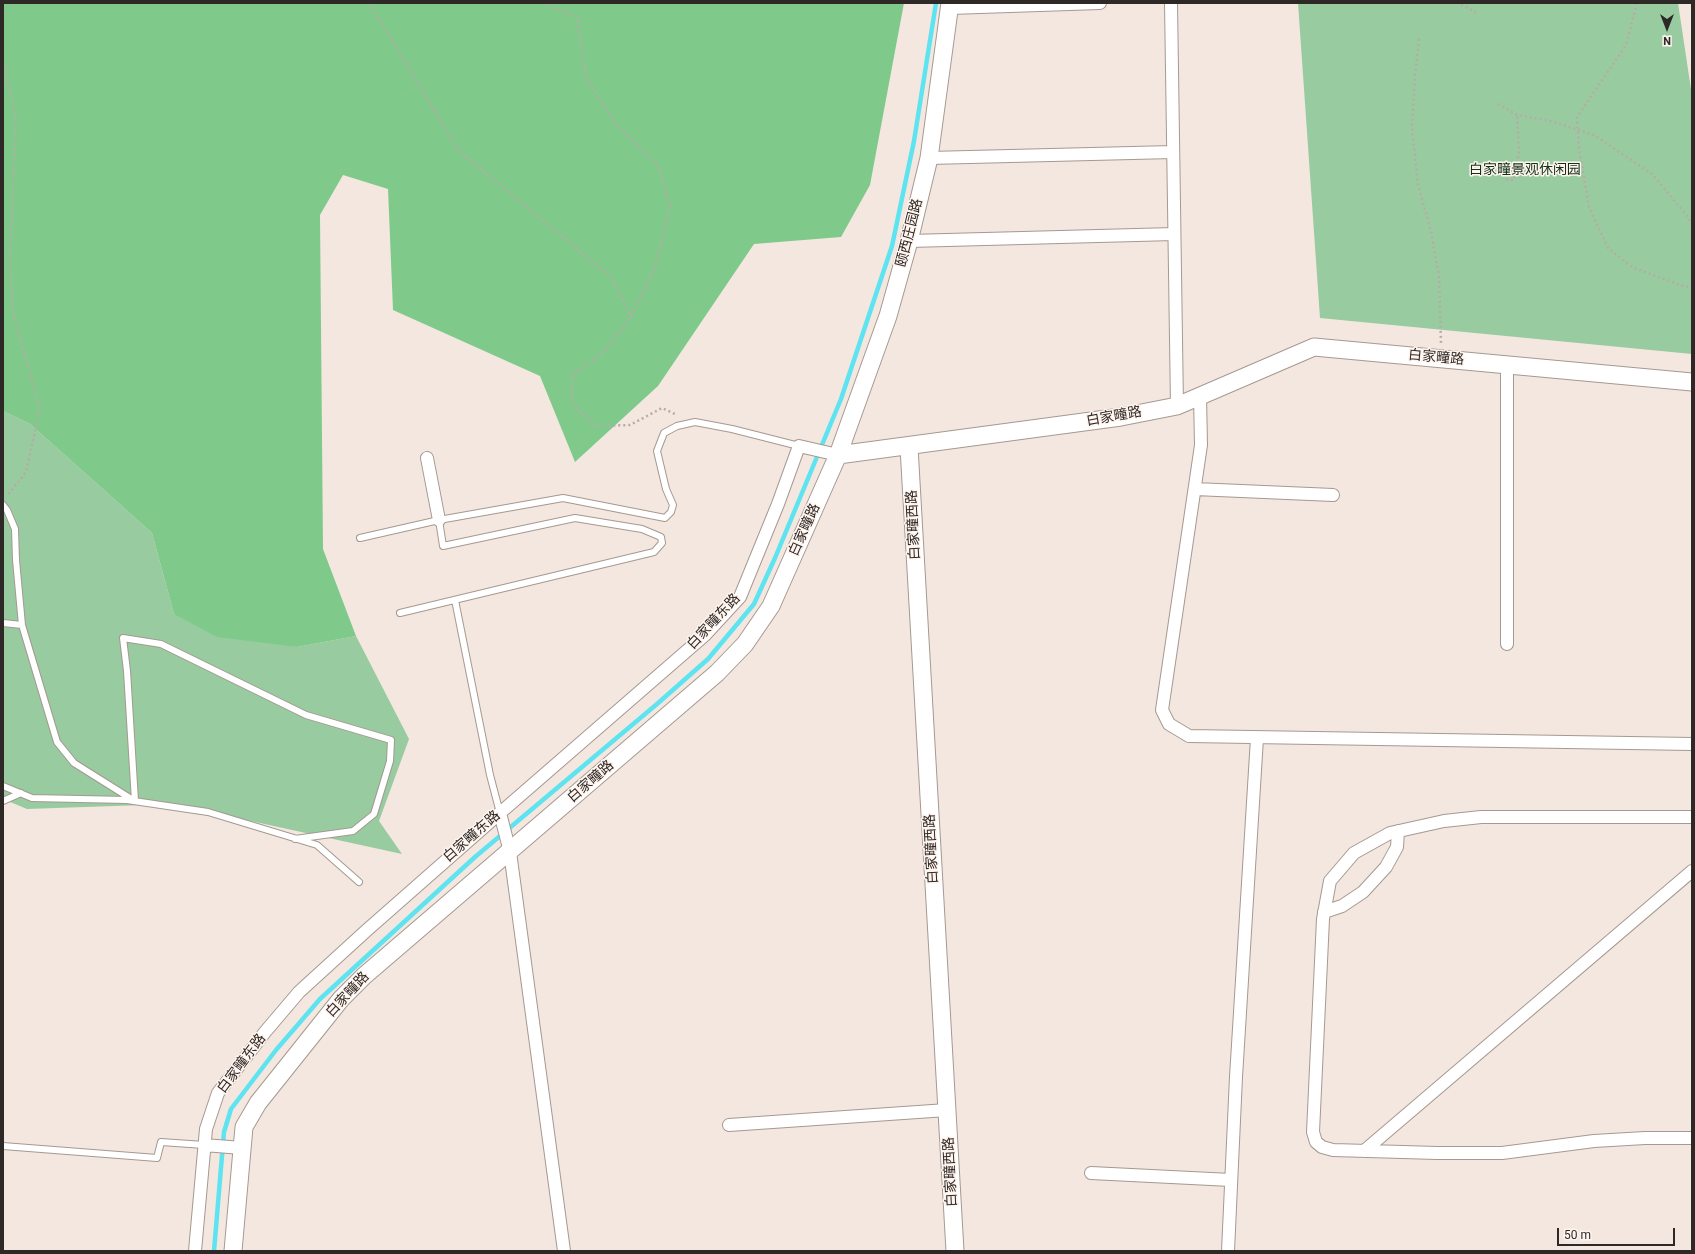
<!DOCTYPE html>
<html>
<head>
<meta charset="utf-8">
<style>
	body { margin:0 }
	#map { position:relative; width:1695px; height:1254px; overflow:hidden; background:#f3e7df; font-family:Roboto,sans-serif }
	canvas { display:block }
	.frame { position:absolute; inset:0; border:4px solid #2e2926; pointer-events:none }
	.north { position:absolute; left:1647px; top:8px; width:40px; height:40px; -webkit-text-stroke:3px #fff4ee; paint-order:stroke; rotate:180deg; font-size:11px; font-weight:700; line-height:16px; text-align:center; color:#2e2926 }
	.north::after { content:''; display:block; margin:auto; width:14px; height:18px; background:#2e2926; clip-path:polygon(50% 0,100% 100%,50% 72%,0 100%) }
	.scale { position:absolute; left:1557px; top:1228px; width:118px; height:18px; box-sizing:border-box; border:2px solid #2e2926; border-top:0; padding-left:5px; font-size:12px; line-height:14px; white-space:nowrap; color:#2e2926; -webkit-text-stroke:3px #fff4ee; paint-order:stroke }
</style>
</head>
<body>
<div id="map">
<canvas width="1695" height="1254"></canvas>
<div class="frame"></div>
<div class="north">N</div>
<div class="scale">50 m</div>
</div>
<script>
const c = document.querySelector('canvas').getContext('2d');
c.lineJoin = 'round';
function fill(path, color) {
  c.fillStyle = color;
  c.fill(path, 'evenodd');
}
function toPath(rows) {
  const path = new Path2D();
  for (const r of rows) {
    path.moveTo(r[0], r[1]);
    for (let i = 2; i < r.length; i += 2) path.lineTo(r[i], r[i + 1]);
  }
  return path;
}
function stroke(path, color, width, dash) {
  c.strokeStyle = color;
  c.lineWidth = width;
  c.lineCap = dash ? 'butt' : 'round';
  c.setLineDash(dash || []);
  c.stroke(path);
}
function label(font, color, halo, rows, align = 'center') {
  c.font = font + ' Roboto,"Noto Sans SC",sans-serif';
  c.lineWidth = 3;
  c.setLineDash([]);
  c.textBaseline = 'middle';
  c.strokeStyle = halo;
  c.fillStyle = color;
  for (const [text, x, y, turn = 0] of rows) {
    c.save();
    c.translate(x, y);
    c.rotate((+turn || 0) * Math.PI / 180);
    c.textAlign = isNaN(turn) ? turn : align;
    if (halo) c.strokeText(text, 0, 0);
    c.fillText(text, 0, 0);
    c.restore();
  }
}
const green = toPath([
	[1298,3,1678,3,1692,96,1692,354,1320,318],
	[3,411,30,424,152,533,174,614,297,647,356,636,409,739,379,821,402,854,173,804,27,809,3,799]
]);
const forest = toPath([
	[3,3,904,3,870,185,841,237,754,244,658,386,575,462,540,376,393,310,388,189,343,175,320,215,323,549,356,636,297,647,217,637,174,614,152,533,30,424,3,411]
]);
const stream = toPath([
	[214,1251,224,1132,231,1109,276,1050,320,999,475,857,657,704,708,659,754,604,775,558,841,399,892,246,914,141,936,3]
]);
const path = toPath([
	[369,3,459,151,611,277,631,317],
	[543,3,577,17,586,78,617,125,659,167,670,206,655,267,631,317,602,354,573,374,572,403,595,426,630,425,662,408,677,415],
	[1637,3,1626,45,1577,117,1579,148,1589,207,1608,248,1632,267,1683,286,1692,288],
	[1461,5,1476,12],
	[1419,39,1415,76,1412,127,1418,184,1431,232,1439,276,1441,343],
	[3,60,16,118,10,256,13,312,40,409,26,472,7,496],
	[1498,104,1517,115,1551,121,1594,135,1652,174,1688,217,1692,224],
	[1506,180,1514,180,1519,152,1517,115]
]);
const lane = toPath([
	[3,505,7,510,15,529,16,560,22,625,57,742,74,763,133,800],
	[360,538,439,520,563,498,665,518,671,512,673,505,666,489,657,451,664,433,677,426,695,422,732,429,799,446],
	[455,600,490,775,500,813],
	[400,613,654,552,662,543,661,537,642,529,575,518,443,546,439,520],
	[3,623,22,625],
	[3,786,32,798,127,800,208,812,317,845,359,882],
	[3,801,21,793],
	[135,801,127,671,123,638,161,644,306,715,391,740,390,761,374,814,353,831,295,839],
	[3,1146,157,1158,161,1142,204,1145]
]);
const street = toPath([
	[1171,3,1177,406],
	[950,8,1100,3],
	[929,158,1173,152],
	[909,241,1174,234],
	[1200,396,1201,445,1162,710,1169,724,1189,736,1692,744],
	[427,458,439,520],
	[1195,489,1333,495],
	[1507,644,1507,365],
	[500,813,510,852,564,1251],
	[1692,817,1481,817,1444,821,1390,833,1354,853,1330,881,1323,919,1313,1132,1316,1142,1322,1147,1333,1150,1437,1153,1502,1153,1594,1141,1645,1138,1692,1138],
	[1324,912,1342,906,1363,892,1386,867,1397,847,1398,831],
	[729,1125,947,1110],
	[204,1145,242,1148],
	[1364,1151,1692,871],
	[1091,1173,1231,1180],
	[195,1251,206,1129,218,1093,265,1032,299,992,367,930,500,813,705,635,740,597,778,504,799,446,838,455],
	[1228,1251,1236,1077,1257,738]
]);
const secondary = toPath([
	[909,447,955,1251],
	[838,455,888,316,909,241,929,158,950,3],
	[233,1251,244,1127,258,1103,341,999,364,976,717,673,745,644,771,606,838,455,1121,417,1177,406,1314,347,1692,382]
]);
const parkNames = [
	["白家疃景观休闲园",1525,170]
];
const streetNames = [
	["颐西庄园路",910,233,-76],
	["白家疃路",1436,358,5],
	["白家疃路",1114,417,-10],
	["白家疃西路",914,525,-93],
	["白家疃路",805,530,-66],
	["白家疃东路",714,622,-47],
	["白家疃路",591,782,-41],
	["白家疃东路",472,837,-41],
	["白家疃西路",932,849,-93],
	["白家疃路",348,995,-47],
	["白家疃东路",242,1064,-53],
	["白家疃西路",951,1172,-93]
];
fill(green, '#98cb9f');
fill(forest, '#7fca8b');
stroke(stream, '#5ee3f1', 4.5);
stroke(lane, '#a59992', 8);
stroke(street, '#a59992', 14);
stroke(secondary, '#a59992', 19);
stroke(path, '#b6aca6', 2.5, [2, 3]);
stroke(lane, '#fff', 6);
stroke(street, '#fff', 12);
stroke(secondary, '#fff', 17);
label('14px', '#113118', '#fff4ee', parkNames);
label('14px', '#2e2926', '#fff4ee', streetNames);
</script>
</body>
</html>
